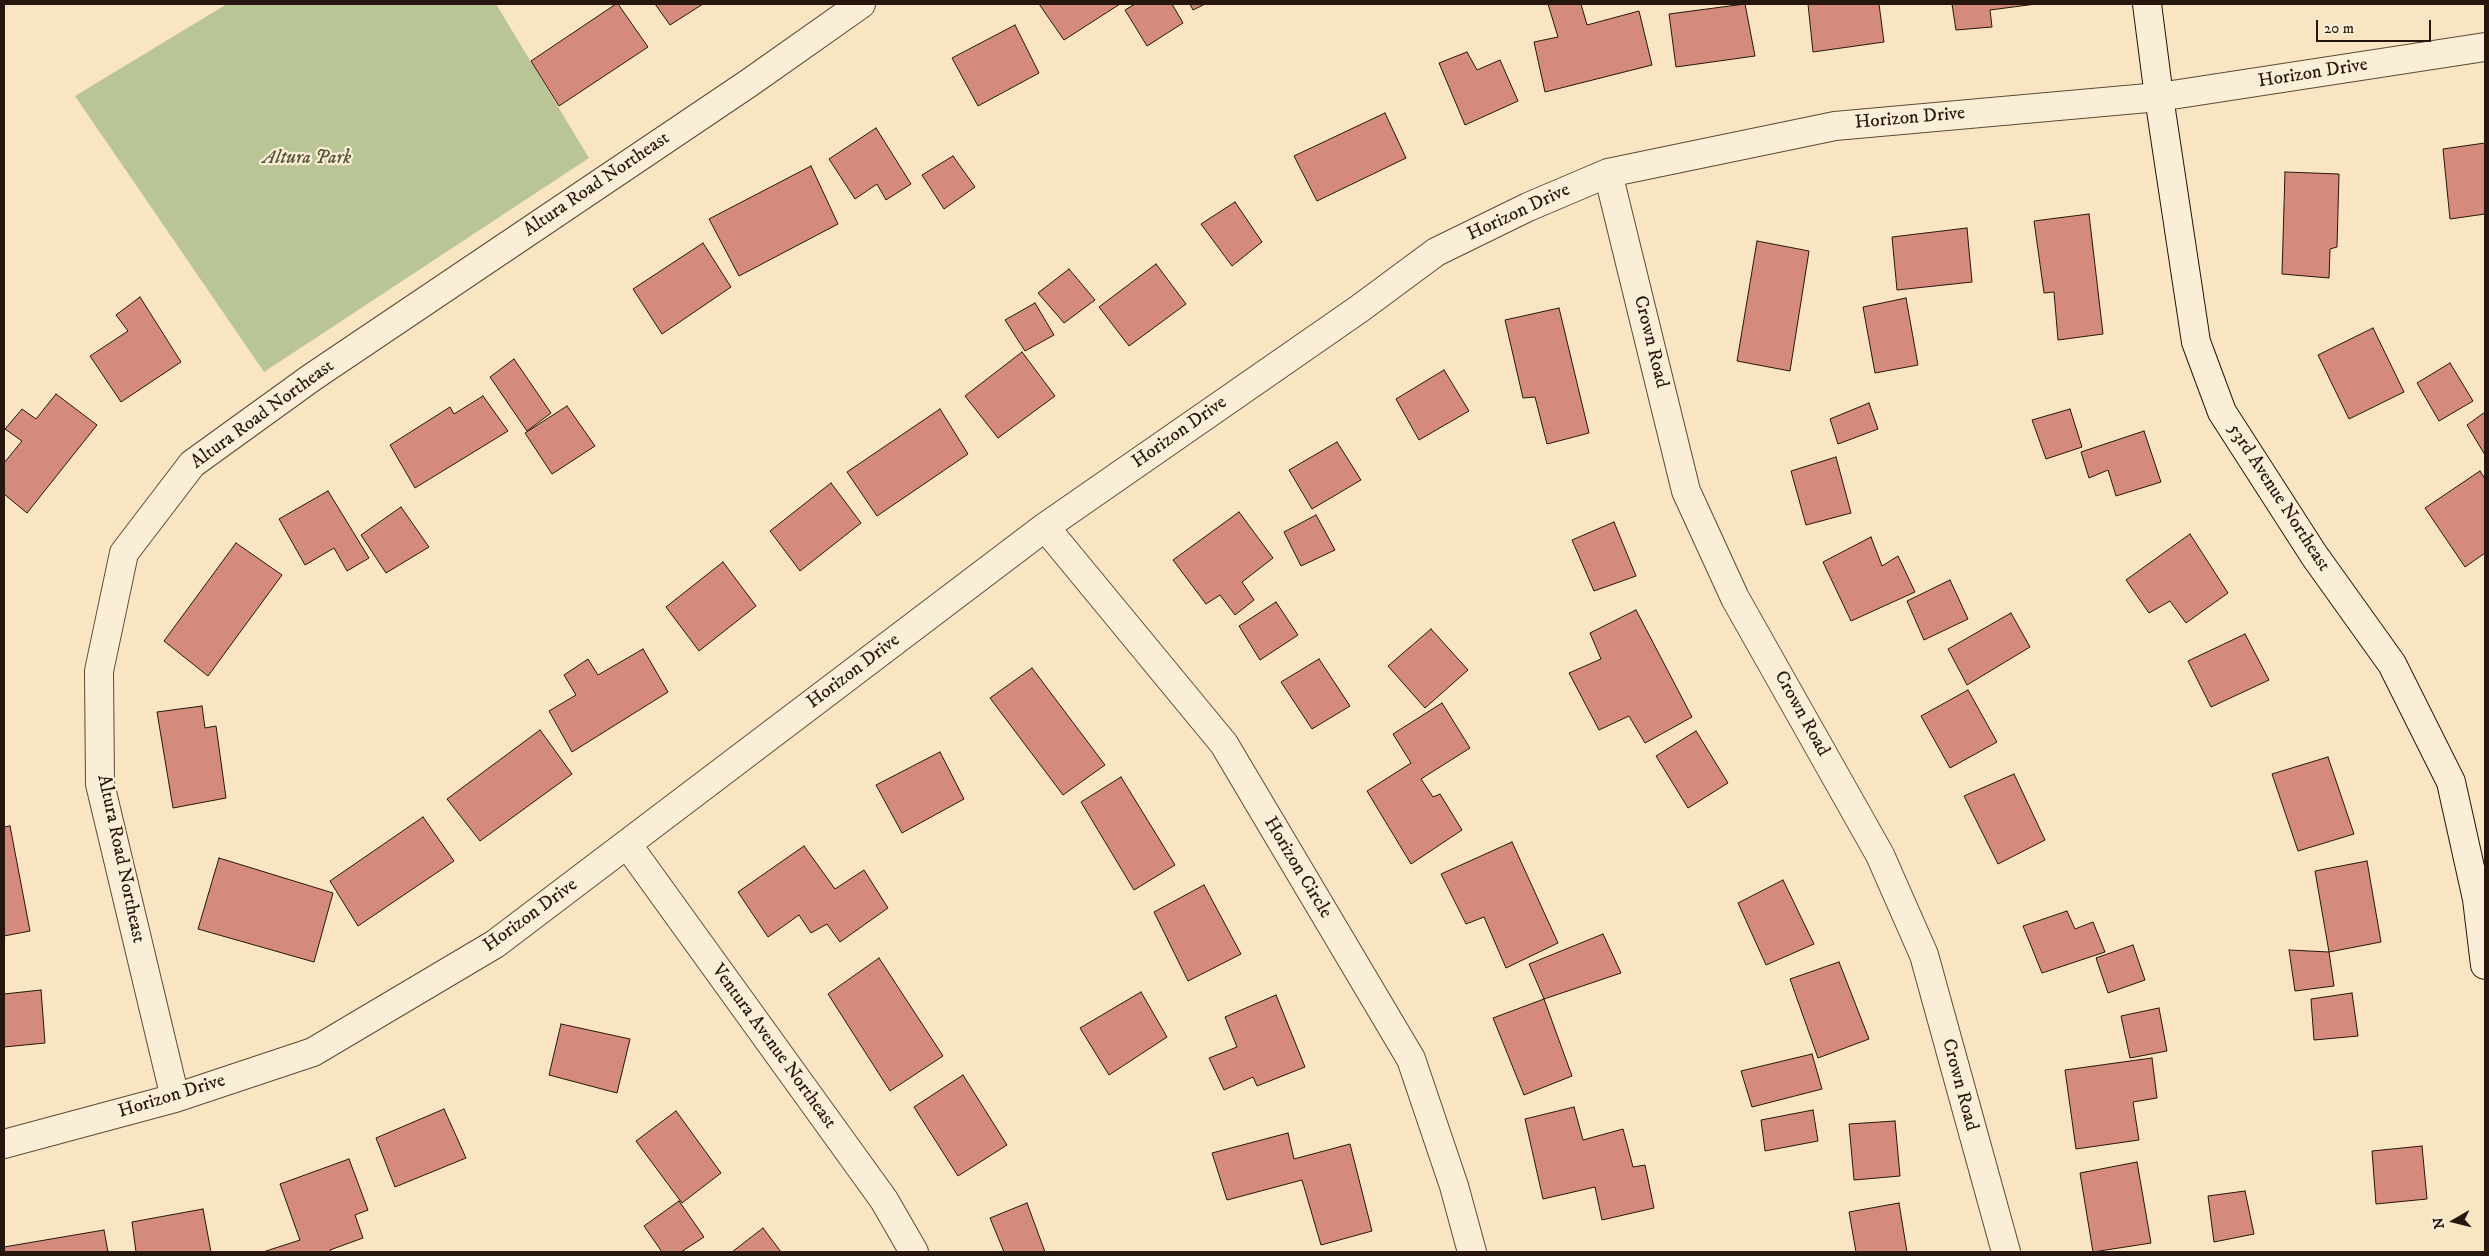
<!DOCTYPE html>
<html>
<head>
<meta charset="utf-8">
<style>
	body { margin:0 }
	#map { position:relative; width:2489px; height:1256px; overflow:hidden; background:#f9e5c1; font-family:"IM FELL DW Pica",serif }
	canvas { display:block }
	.frame { position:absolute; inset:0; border:5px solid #26160d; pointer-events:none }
	.north { position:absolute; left:2429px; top:1196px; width:50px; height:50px; -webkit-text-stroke:4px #fbeed7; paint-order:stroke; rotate:262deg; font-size:14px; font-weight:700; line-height:20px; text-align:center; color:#26160d }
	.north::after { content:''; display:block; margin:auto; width:18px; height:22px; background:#26160d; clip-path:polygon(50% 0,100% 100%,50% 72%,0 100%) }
	.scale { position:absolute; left:2316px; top:20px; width:115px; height:22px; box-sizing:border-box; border:2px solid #26160d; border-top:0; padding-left:6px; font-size:15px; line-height:18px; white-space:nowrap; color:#26160d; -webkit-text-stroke:4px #fbeed7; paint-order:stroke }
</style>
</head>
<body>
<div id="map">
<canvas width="2489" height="1256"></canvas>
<div class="frame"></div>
<div class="north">N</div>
<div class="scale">20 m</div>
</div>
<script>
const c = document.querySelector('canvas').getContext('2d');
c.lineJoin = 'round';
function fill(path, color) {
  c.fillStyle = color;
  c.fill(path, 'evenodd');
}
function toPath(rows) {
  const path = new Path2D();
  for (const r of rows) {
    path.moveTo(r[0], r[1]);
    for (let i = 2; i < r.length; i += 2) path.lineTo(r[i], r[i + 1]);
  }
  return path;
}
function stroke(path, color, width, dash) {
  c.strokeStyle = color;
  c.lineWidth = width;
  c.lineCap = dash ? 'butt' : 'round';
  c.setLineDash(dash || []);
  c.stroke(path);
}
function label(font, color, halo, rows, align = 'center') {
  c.font = font + ' "IM FELL DW Pica",serif';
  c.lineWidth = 4.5;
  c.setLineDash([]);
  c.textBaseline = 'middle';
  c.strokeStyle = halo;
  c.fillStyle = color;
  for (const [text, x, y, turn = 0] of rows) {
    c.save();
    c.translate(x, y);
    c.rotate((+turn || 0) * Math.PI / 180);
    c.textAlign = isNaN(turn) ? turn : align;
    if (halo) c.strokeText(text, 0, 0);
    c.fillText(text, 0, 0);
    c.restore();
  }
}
const green = toPath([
	[227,4,496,4,589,158,264,372,75,96]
]);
const building = toPath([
	[616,4,618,4,648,47,559,106,531,61,616,4],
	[655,4,703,4,670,25,655,4],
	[1039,4,1120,4,1064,40,1039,4],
	[1135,4,1172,4,1183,23,1147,46,1125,10,1135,4],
	[1190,4,1205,4,1193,10,1190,4],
	[1548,4,1581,4,1587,25,1639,11,1652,65,1545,92,1534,42,1558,37,1548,4],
	[1745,4,1755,56,1676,67,1669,14,1745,4],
	[1808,4,1879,4,1884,42,1813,52,1808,4],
	[1952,4,2036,4,1990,10,1992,27,1956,30,1952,4],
	[1015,25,1039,73,978,106,952,58,1015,25],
	[1467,52,1477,70,1500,60,1518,101,1465,125,1439,63,1467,52],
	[1385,113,1406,158,1317,201,1294,156,1385,113],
	[876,128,911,184,886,200,877,184,855,199,829,159,876,128],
	[2485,143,2485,214,2450,219,2443,149,2485,143],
	[953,156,975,187,944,209,922,175,953,156],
	[811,166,838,224,739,276,709,219,811,166],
	[2285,172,2339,174,2337,247,2330,249,2329,278,2282,274,2285,172],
	[1235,202,1262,242,1232,266,1201,224,1235,202],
	[2089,214,2103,334,2058,340,2054,292,2044,293,2034,221,2089,214],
	[1967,228,1972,282,1897,290,1892,237,1967,228],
	[1757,241,1809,251,1790,371,1737,361,1757,241],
	[703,243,731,287,662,334,633,289,703,243],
	[1156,264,1186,304,1129,346,1099,307,1156,264],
	[1069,269,1095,300,1064,323,1038,293,1069,269],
	[140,297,181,362,121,402,90,356,128,331,116,315,140,297],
	[1906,298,1918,365,1875,373,1863,307,1906,298],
	[1035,303,1054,335,1025,351,1005,320,1035,303],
	[1559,308,1589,433,1547,444,1535,397,1523,398,1505,320,1559,308],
	[2373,328,2404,392,2349,419,2318,355,2373,328],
	[1022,352,1055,396,998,438,965,396,1022,352],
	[514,359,551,413,527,431,490,377,514,359],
	[2450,363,2473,401,2439,421,2417,383,2450,363],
	[1444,370,1469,411,1419,440,1396,399,1444,370],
	[56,394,97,425,27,513,4,494,4,463,22,441,5,429,22,409,36,419,56,394],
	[483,396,508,431,415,488,390,445,450,407,454,414,483,396],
	[1869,403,1878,429,1838,444,1830,419,1869,403],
	[567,406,595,446,552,474,525,433,567,406],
	[940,409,968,454,877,516,847,472,940,409],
	[2070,409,2082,447,2046,459,2032,420,2070,409],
	[2485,412,2485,455,2467,425,2485,412],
	[2144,431,2161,482,2116,496,2108,470,2089,478,2081,452,2144,431],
	[1337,442,1361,480,1312,509,1289,470,1337,442],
	[1836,457,1851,513,1806,525,1791,471,1836,457],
	[2480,471,2485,479,2485,553,2465,567,2425,508,2480,471],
	[831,483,861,523,800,571,770,531,831,483],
	[328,491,369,558,347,571,334,548,305,565,279,519,328,491],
	[401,507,429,547,386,573,361,535,401,507],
	[1239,512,1273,558,1242,582,1254,600,1235,615,1220,595,1206,604,1173,560,1239,512],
	[1316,515,1335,550,1301,566,1284,532,1316,515],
	[1614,522,1636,576,1594,591,1572,540,1614,522],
	[2190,534,2228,593,2186,623,2170,601,2149,613,2126,580,2190,534],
	[1871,537,1882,566,1898,556,1915,592,1851,621,1823,562,1871,537],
	[236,543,282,575,208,676,164,641,236,543],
	[723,562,756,606,699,651,666,607,723,562],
	[1950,580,1968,619,1924,640,1907,601,1950,580],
	[1276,602,1298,635,1260,660,1239,626,1276,602],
	[1636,610,1692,717,1645,743,1629,716,1599,730,1569,673,1601,659,1590,633,1636,610],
	[2011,613,2030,647,1967,685,1948,649,2011,613],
	[1431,629,1468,670,1425,708,1388,666,1431,629],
	[2245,634,2269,680,2211,707,2188,661,2245,634],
	[643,649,668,692,572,752,549,711,576,695,564,675,588,659,598,675,643,649],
	[1319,659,1350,706,1312,729,1281,682,1319,659],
	[1032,668,1105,765,1063,795,990,698,1032,668],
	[1968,690,1997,742,1950,768,1921,716,1968,690],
	[1442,703,1470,748,1421,779,1433,797,1440,794,1462,830,1411,864,1367,791,1411,763,1393,734,1442,703],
	[202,706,205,728,216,726,226,798,173,808,157,712,202,706],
	[540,730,572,774,480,841,447,799,540,730],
	[1696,731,1728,783,1688,808,1656,756,1696,731],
	[940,752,964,799,902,833,876,785,940,752],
	[2328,757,2354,834,2298,851,2272,774,2328,757],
	[2014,774,2045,840,1998,864,1964,796,2014,774],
	[1121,777,1175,865,1134,890,1081,802,1121,777],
	[423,817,454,861,358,926,330,881,423,817],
	[10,826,30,931,4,936,4,827,10,826],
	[1512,842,1558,943,1506,968,1484,917,1466,924,1441,874,1512,842],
	[804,846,835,889,864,870,888,908,840,942,827,924,811,933,799,915,768,937,738,892,804,846],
	[219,858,333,893,314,962,198,929,219,858],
	[2367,861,2381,942,2329,952,2315,871,2367,861],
	[1783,880,1814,944,1766,965,1738,903,1783,880],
	[1204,885,1241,954,1188,981,1154,912,1204,885],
	[2067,911,2075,929,2093,922,2105,952,2042,973,2023,926,2067,911],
	[1603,934,1621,973,1544,999,1529,964,1603,934],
	[2133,945,2145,980,2108,993,2096,958,2133,945],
	[2289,950,2329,952,2334,986,2295,991,2289,950],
	[879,958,943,1056,890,1091,828,994,879,958],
	[1839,962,1869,1039,1818,1058,1790,979,1839,962],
	[41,990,45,1043,4,1047,4,994,41,990],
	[1141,992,1167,1037,1109,1075,1080,1028,1141,992],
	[2352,993,2358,1036,2314,1040,2311,999,2352,993],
	[1276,995,1305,1067,1257,1086,1253,1077,1224,1090,1209,1058,1237,1047,1225,1017,1276,995],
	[1544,999,1572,1076,1524,1095,1493,1018,1544,999],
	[2159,1008,2167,1051,2130,1058,2121,1016,2159,1008],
	[561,1024,630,1039,617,1093,549,1075,561,1024],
	[1812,1054,1822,1089,1752,1107,1741,1071,1812,1054],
	[2152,1058,2157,1098,2133,1102,2139,1140,2076,1149,2065,1070,2152,1058],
	[963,1075,1007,1145,958,1176,914,1107,963,1075],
	[1574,1107,1583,1140,1623,1129,1633,1167,1645,1165,1654,1208,1602,1220,1595,1187,1543,1199,1525,1119,1574,1107],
	[444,1109,466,1158,395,1187,376,1138,444,1109],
	[1813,1110,1818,1141,1765,1151,1761,1120,1813,1110],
	[676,1111,721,1173,682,1203,636,1141,676,1111],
	[1895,1121,1900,1176,1854,1180,1849,1124,1895,1121],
	[1288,1133,1294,1159,1350,1144,1372,1231,1321,1245,1302,1180,1227,1200,1212,1153,1288,1133],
	[2422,1146,2427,1199,2376,1204,2372,1151,2422,1146],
	[349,1159,368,1210,355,1215,363,1238,330,1250,331,1252,263,1252,300,1240,280,1184,349,1159],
	[2137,1162,2151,1243,2093,1252,2080,1173,2137,1162],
	[2245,1191,2254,1234,2214,1242,2208,1196,2245,1191],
	[679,1201,704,1237,681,1252,662,1252,644,1226,679,1201],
	[1027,1203,1045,1252,1004,1252,990,1218,1027,1203],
	[1899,1203,1907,1252,1856,1252,1849,1212,1899,1203],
	[203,1209,211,1252,136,1252,132,1222,203,1209],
	[763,1228,781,1252,732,1252,763,1228],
	[104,1230,108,1252,4,1252,4,1247,104,1230]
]);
const street = toPath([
	[1608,173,1686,491,1735,598,1880,855,1924,955,2006,1252],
	[1045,527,1224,744,1411,1059,1454,1186,1472,1252],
	[627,844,884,1200,914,1252],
	[175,1098,100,784,99,671,124,553,192,464,311,378,749,83,861,4],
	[4,1144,175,1098,313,1052,495,944,1045,527,1359,309,1436,252,1528,207,1608,173,1835,126,2159,97,2485,47]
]);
const secondary = toPath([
	[2147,4,2159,97,2196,342,2222,412,2314,555,2392,664,2451,782,2477,899,2485,965]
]);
const streetNames = [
	["Horizon Drive",2313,74,-9],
	["Horizon Drive",1910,119,-5],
	["Altura Road Northeast",597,185,-34],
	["Horizon Drive",1519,213,-25],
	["Crown Road",1650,342,76],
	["Altura Road Northeast",263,415,-36],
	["Horizon Drive",1180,433,-35],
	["53rd Avenue Northeast",2278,498,57],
	["Horizon Drive",854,672,-37],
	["Crown Road",1801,714,61],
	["Altura Road Northeast",120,859,78],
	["Horizon Circle",1297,868,59],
	["Horizon Drive",531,916,-36],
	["Ventura Avenue Northeast",773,1047,54],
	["Crown Road",1959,1085,75],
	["Horizon Drive",172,1097,-17]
];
const parkNames = [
	["Altura Park",307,159]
];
fill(green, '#bac596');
fill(building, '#d58a7e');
stroke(building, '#26160d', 1);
stroke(street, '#5b4a3a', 30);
stroke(secondary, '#26160d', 30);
stroke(street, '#fbeed7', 28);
stroke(secondary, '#fbeed7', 28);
label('19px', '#26160d', '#fbeed7', streetNames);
label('italic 19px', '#5a533d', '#fbeed7', parkNames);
</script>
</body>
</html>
